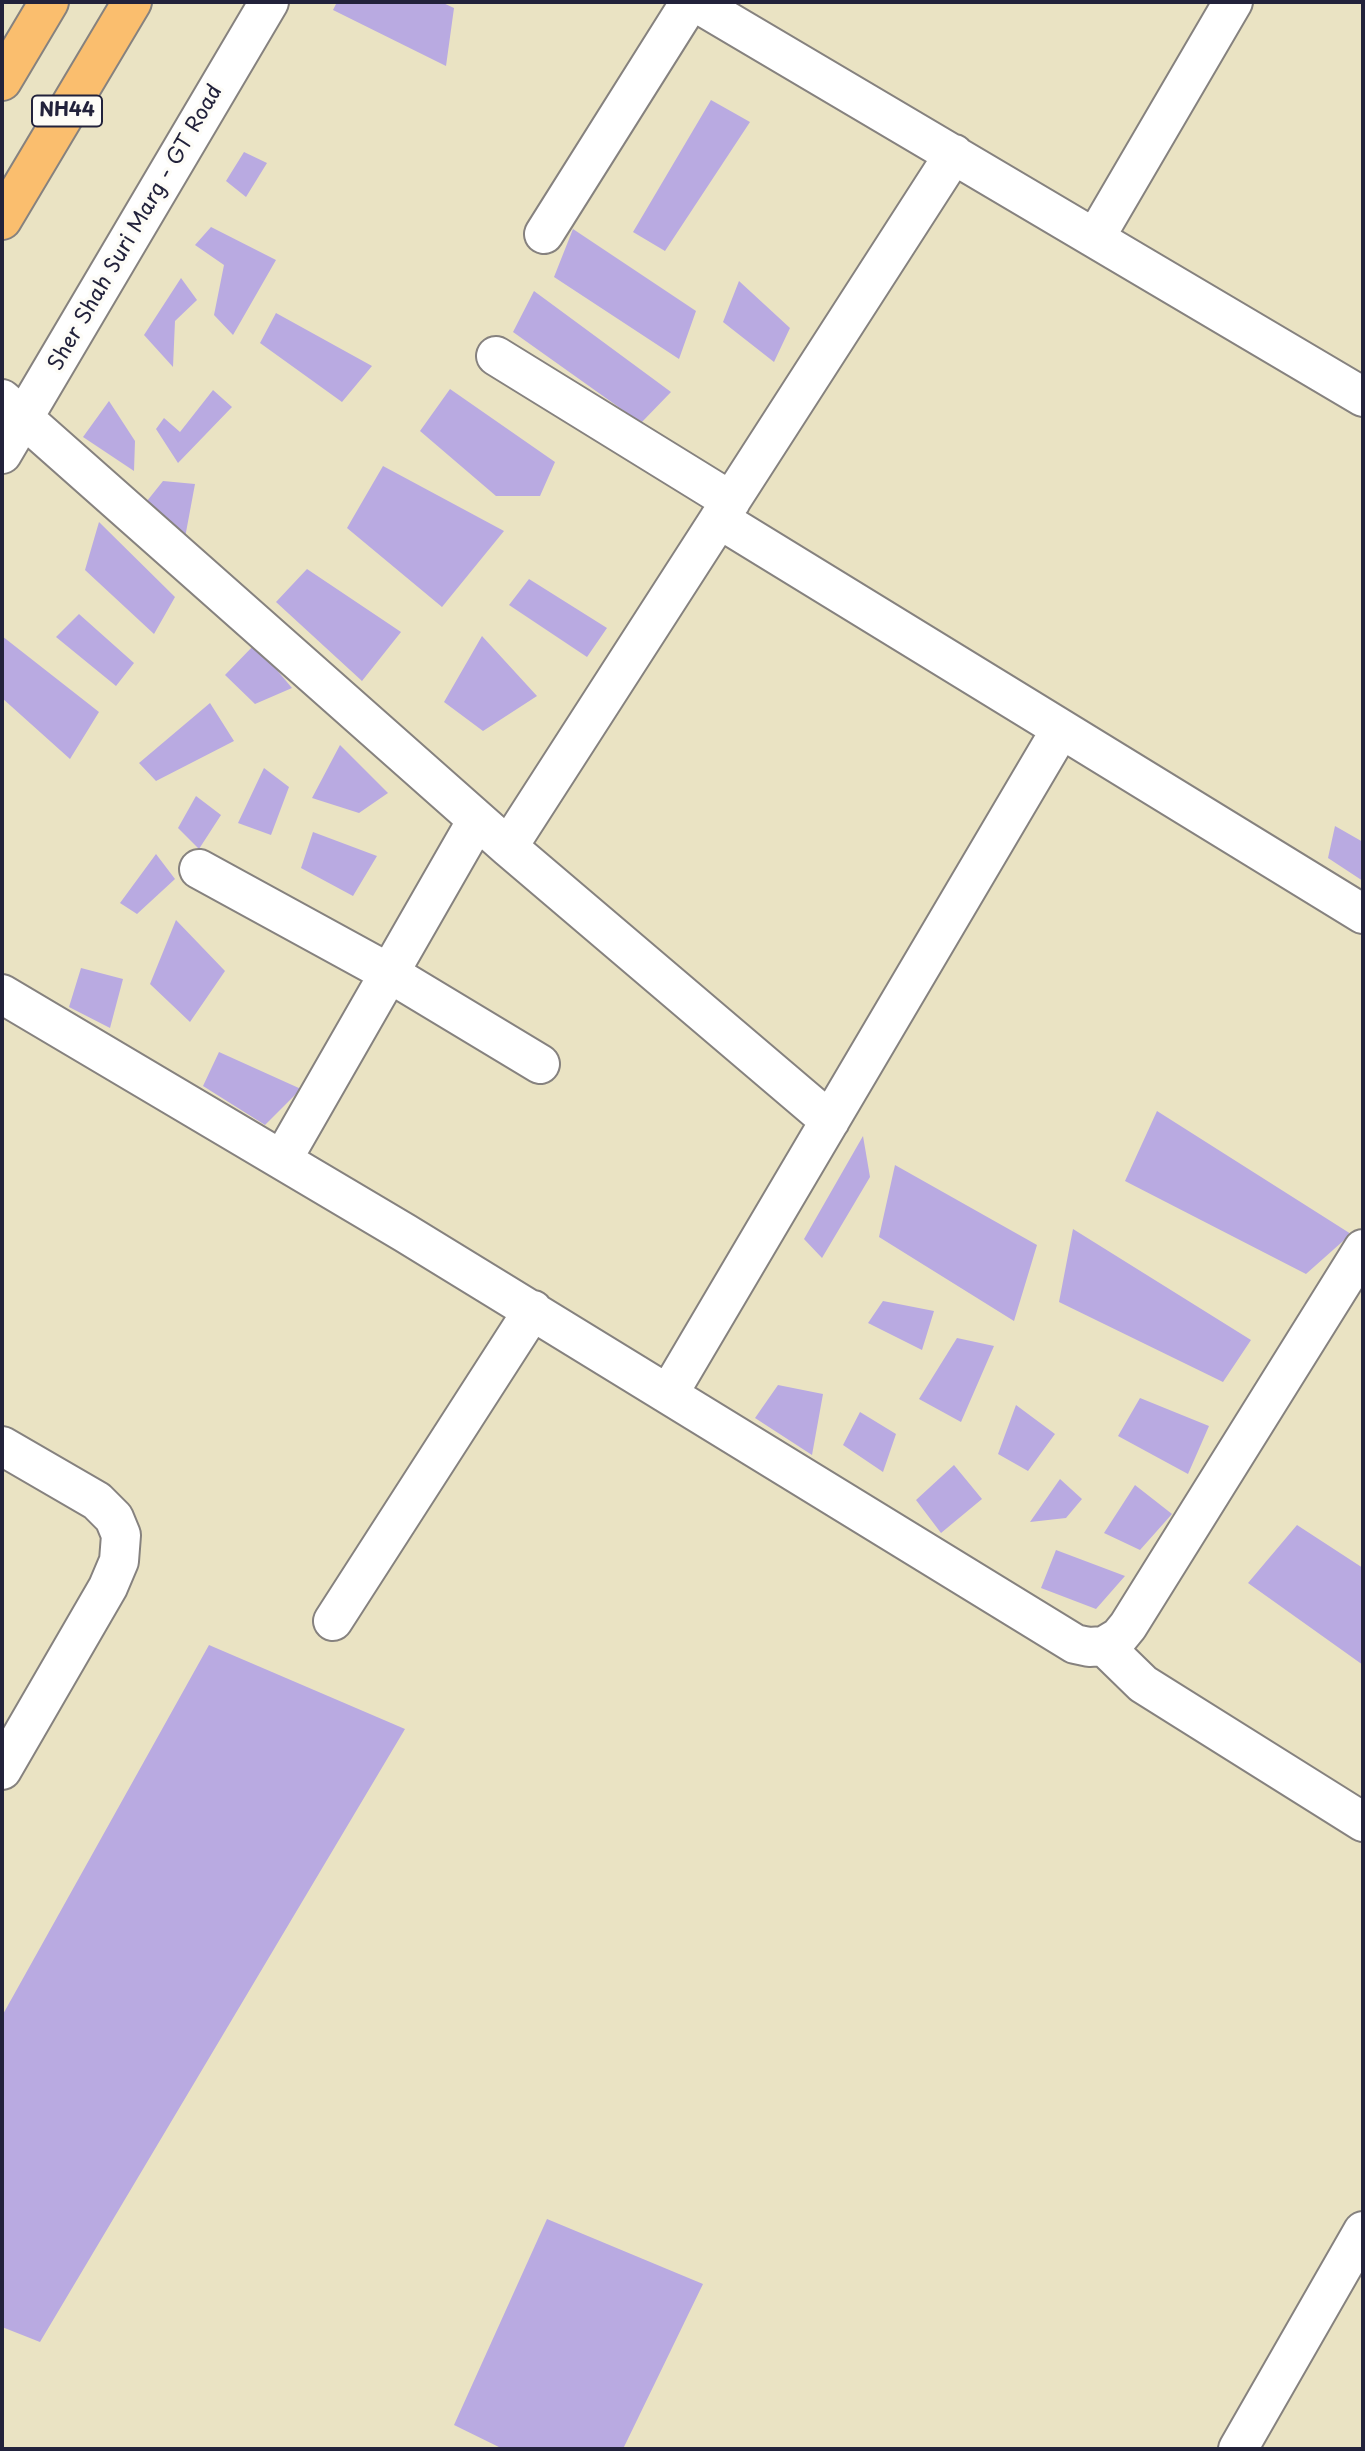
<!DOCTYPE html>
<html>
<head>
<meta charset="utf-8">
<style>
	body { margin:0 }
	#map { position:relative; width:1365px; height:2451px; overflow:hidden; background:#eae3c3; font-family:"Playpen Sans",sans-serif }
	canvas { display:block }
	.frame { position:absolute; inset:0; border:4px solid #22223b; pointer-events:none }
</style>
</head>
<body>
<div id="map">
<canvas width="1365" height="2451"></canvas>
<div class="frame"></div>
</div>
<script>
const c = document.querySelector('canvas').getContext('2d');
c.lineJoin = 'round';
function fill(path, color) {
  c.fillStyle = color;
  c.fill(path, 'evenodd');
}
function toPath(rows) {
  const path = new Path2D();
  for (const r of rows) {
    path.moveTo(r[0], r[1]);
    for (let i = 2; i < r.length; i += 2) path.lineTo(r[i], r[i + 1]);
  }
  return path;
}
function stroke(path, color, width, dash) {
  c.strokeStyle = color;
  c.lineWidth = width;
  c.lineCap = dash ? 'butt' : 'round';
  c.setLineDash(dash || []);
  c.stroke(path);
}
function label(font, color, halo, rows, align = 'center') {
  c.font = font + ' "Playpen Sans",sans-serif';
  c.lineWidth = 7;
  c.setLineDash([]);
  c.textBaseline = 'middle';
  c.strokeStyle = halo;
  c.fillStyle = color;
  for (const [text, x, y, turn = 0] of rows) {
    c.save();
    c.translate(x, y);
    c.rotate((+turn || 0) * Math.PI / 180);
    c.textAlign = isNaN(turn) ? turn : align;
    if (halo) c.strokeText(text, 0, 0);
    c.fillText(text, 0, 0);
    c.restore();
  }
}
const building = toPath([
	[337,2,441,2,454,8,446,66,333,10],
	[711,100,750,122,665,251,633,232],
	[244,152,267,163,246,197,226,181],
	[211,227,276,260,233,335,214,315,224,265,195,245],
	[573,229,696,311,679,359,554,277],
	[181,278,197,300,175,321,173,367,144,335],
	[739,281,790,328,774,362,723,322],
	[534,291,671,392,641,423,513,332],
	[276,313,372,366,342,402,260,343],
	[450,389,555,462,540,496,496,496,420,431],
	[213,390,232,407,178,463,156,429,164,418,180,432],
	[109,401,135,441,134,471,83,437],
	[383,466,504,531,442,607,347,528],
	[163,481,195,484,184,543,143,506],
	[99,522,175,597,154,634,85,570],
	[307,569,401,632,362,681,276,602],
	[529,579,607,628,587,657,509,605],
	[79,614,134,663,116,686,56,637],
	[2,636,99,712,70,759,2,698],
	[482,636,537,696,483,731,444,702],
	[255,644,292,688,255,704,225,675],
	[210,703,234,741,156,781,139,763],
	[340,745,388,793,359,813,312,798],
	[264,768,289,787,271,835,238,823],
	[196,796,221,815,199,849,178,828],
	[1335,826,1363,842,1363,881,1328,858],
	[313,832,377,856,353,896,301,868],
	[156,854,175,879,137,914,120,903],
	[176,920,225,971,190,1022,150,984],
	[81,968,123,979,110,1028,69,1007],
	[219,1052,301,1089,265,1125,203,1086],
	[1157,1111,1351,1234,1306,1274,1125,1181],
	[863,1136,870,1177,822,1258,804,1239],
	[895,1165,1037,1245,1014,1321,879,1237],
	[1073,1229,1251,1340,1223,1382,1059,1302],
	[883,1301,934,1311,922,1350,868,1323],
	[957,1338,994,1346,961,1422,919,1399],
	[778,1385,823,1394,812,1455,755,1418],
	[1140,1398,1209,1426,1188,1474,1118,1436],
	[1016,1405,1055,1434,1028,1471,998,1454],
	[860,1412,896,1434,883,1472,843,1445],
	[954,1465,982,1499,941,1533,916,1500],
	[1060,1479,1082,1499,1066,1518,1030,1522],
	[1135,1485,1172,1514,1140,1550,1104,1533],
	[1297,1525,1363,1568,1363,1665,1248,1583],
	[1056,1550,1125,1576,1096,1609,1041,1588],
	[209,1645,405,1729,40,2342,2,2327,2,2016],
	[547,2219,703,2284,623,2449,503,2449,454,2425]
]);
const minor = toPath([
	[695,2,1363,397],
	[544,234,690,2],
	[1095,238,1233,2],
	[496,356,731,501],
	[2,399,508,847,830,1121],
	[2,454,269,2],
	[719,519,1363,914],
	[508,847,954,154],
	[199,869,389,973,540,1064],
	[2,994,405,1233,1075,1644,1089,1647,1104,1646,1119,1637,1128,1626,1363,1249],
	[282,1160,477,820],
	[669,1393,1061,729],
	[2,1446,97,1501,114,1518,121,1535,119,1561,108,1587,2,1770],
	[333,1621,533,1310],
	[1104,1646,1143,1684,1363,1822],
	[1238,2449,1363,2231]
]);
const highway = toPath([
	[2,81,49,2],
	[2,220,132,2]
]);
const shields = [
	[67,111,70]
];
const shieldNames = [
	["NH44",67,111]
];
const streetNames = [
	["Sher Shah Suri Marg - GT Road",136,228,-60]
];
fill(building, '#b9aae1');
stroke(minor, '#86827f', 42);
stroke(highway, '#86827f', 42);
stroke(minor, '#fff', 38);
stroke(highway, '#fabe6e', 38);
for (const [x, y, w] of shields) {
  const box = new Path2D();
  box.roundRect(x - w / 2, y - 15.5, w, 31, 5);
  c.fillStyle = '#fdfcf7';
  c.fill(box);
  stroke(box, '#22223b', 2);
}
label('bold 19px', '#22223b', null, shieldNames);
label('21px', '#22223b', '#fdfcf7', streetNames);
</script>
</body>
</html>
